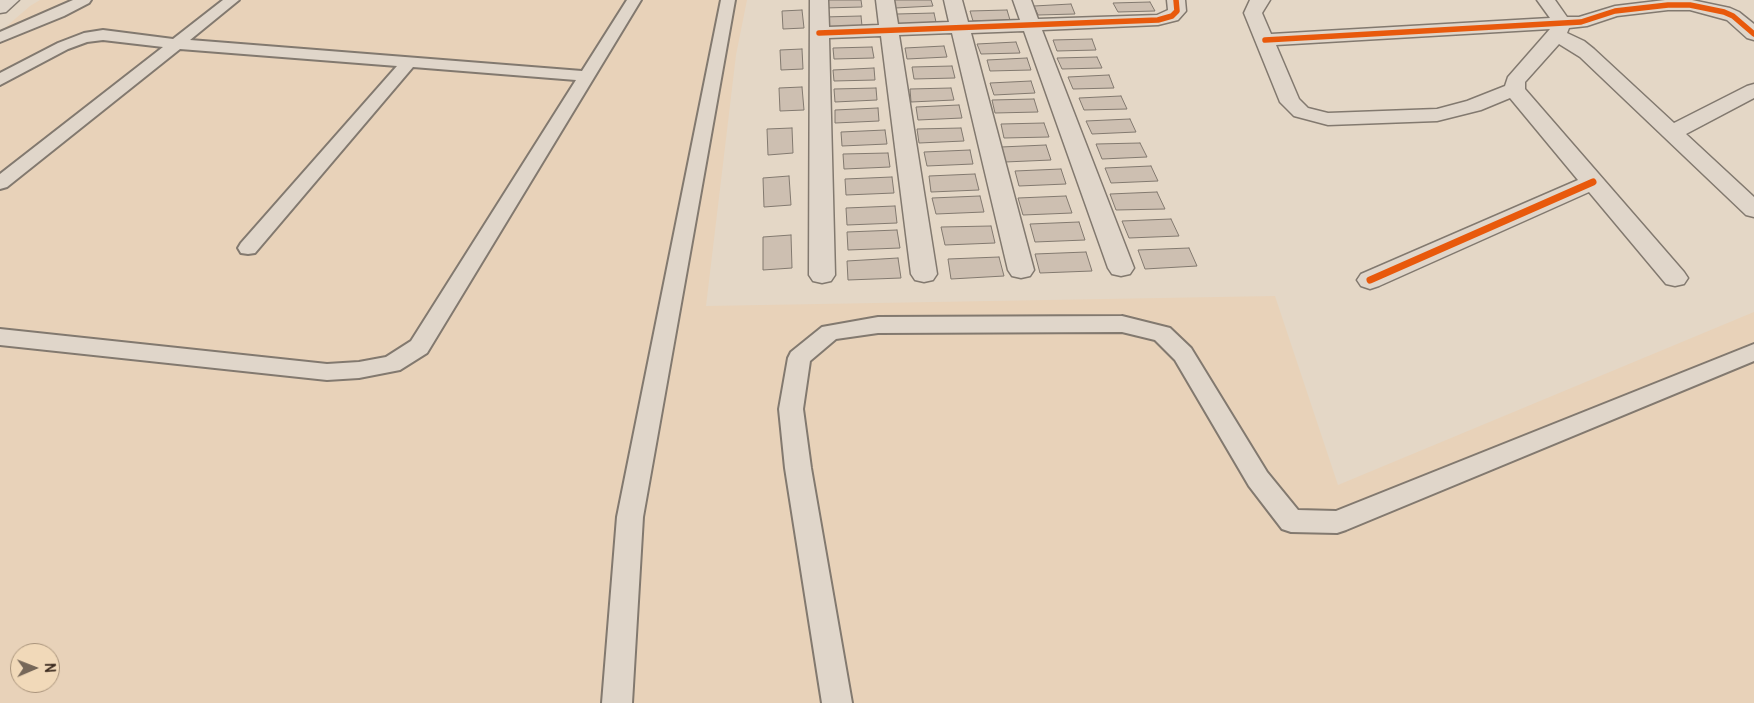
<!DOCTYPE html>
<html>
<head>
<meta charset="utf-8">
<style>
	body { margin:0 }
	#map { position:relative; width:1754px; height:703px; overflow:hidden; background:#e4d7c6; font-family:Pangolin,sans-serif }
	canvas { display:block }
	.north { position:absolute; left:10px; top:643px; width:50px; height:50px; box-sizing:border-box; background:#f1d9b9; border:1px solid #a8937b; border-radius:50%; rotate:89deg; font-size:14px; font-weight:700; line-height:20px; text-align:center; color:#3b2a1e }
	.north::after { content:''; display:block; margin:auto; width:18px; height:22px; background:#766759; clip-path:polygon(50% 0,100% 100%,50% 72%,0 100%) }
</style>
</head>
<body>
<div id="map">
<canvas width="1754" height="703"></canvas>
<div class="north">N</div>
</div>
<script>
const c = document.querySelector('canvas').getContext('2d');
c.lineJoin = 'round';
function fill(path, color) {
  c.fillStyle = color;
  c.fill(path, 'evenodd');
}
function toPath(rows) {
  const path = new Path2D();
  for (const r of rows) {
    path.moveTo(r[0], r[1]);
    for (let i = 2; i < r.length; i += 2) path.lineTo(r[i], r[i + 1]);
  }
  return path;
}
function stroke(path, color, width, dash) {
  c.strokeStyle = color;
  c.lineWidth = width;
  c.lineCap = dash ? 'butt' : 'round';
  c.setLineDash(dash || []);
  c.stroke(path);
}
const built = toPath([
	[40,0,747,0,736,55,706,306,1275,296,1338,485,1754,312,1754,703,0,703,0,32,30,6],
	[20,653,50,653,50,683,20,683]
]);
const building = toPath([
	[824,0,861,0,862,7,824,8,824,0],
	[894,0,931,0,933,6,895,8,894,0],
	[1150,2,1155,11,1118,12,1113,3,1150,2],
	[1071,4,1075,14,1038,15,1034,6,1071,4],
	[802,10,804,28,783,29,782,11,802,10],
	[1007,10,1010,20,973,21,970,11,1007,10],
	[934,13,936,22,898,24,897,14,934,13],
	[861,16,862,26,823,28,823,17,861,16],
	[1092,39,1096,50,1057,51,1053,40,1092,39],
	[1016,42,1020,53,981,54,977,44,1016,42],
	[944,46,947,57,907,59,905,48,944,46],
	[872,47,874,58,834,59,833,48,872,47],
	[802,49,803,69,781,70,780,50,802,49],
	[1097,57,1102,68,1062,69,1057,58,1097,57],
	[1027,58,1031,70,990,71,987,60,1027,58],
	[952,66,955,78,914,79,912,67,952,66],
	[874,68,875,80,834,81,833,70,874,68],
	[1109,75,1114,88,1073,89,1068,77,1109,75],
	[1031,81,1035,93,994,95,990,83,1031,81],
	[802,87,804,110,780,111,779,88,802,87],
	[876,88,877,100,835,102,834,89,876,88],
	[951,88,954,100,911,102,910,89,951,88],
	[1121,96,1127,109,1084,110,1079,98,1121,96],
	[1034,99,1038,112,995,113,992,100,1034,99],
	[959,105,962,118,918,120,916,107,959,105],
	[878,108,879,121,835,123,835,110,878,108],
	[1130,119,1136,132,1092,134,1086,121,1130,119],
	[1044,123,1049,137,1004,138,1001,124,1044,123],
	[792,128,793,153,768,155,767,129,792,128],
	[961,128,964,141,919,143,917,129,961,128],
	[885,130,887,144,842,146,841,132,885,130],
	[1140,143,1147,157,1102,159,1096,144,1140,143],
	[1046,145,1051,160,1005,162,1001,147,1046,145],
	[970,150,973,164,927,166,924,152,970,150],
	[888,153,890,167,844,169,843,154,888,153],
	[1151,166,1158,181,1111,183,1105,168,1151,166],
	[1061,169,1066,184,1019,186,1015,171,1061,169],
	[975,174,979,190,931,192,929,176,975,174],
	[789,176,791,205,764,207,763,178,789,176],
	[892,177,894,193,846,195,845,179,892,177],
	[1157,192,1165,209,1116,210,1110,194,1157,192],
	[980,196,984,212,936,214,932,198,980,196],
	[1066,196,1072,213,1023,215,1018,198,1066,196],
	[895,206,897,223,847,225,846,208,895,206],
	[1171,219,1179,236,1129,238,1122,221,1171,219],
	[1079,222,1085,240,1035,242,1030,224,1079,222],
	[991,226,995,243,945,245,941,227,991,226],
	[897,230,900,248,848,250,847,232,897,230],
	[791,235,792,268,763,270,763,237,791,235],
	[1189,248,1197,266,1145,269,1138,250,1189,248],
	[1086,252,1092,271,1040,273,1035,254,1086,252],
	[999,257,1004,276,951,279,948,259,999,257],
	[898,258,901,278,848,280,847,261,898,258]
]);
const lane = toPath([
	[73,0,91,0,89,3,64,16,0,42,0,32,73,0],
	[223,0,239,0,190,40,582,71,627,0,641,0,427,353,400,370,359,378,327,380,0,345,0,329,327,364,359,362,386,357,411,341,576,80,413,67,255,253,248,254,241,253,238,248,241,243,397,66,180,49,7,187,0,189,0,174,163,47,103,40,87,42,68,49,0,85,0,73,58,43,84,33,103,30,173,39,223,0],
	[721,0,735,0,643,517,632,703,602,703,617,517,721,0],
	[1122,316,1170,328,1191,348,1267,472,1298,510,1336,511,1754,344,1754,361,1346,530,1337,533,1291,532,1282,529,1249,486,1175,360,1155,340,1122,332,878,333,836,339,810,361,803,409,811,468,852,703,822,703,785,468,779,409,788,358,791,352,822,327,878,317,1122,316]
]);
const street = toPath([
	[810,0,828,0,829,27,879,25,876,0,894,0,898,24,949,22,944,0,962,0,968,22,1020,20,1013,0,1031,0,1038,19,1157,15,1168,10,1167,0,1185,0,1186,11,1178,20,1158,25,1042,30,1134,268,1130,274,1121,276,1112,274,1108,268,1024,31,971,33,1034,270,1030,276,1021,278,1012,276,1008,270,952,33,899,35,937,274,933,280,924,282,915,280,911,274,881,36,829,38,835,275,831,281,822,283,813,281,809,275,810,0],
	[1250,0,1270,0,1262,13,1271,34,1550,18,1537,0,1555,0,1567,17,1579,17,1615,6,1665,0,1692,0,1730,8,1739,12,1754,24,1754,40,1747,38,1727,20,1690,10,1668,10,1617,16,1587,26,1569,28,1567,33,1584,41,1594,49,1674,123,1747,86,1754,84,1754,98,1686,134,1754,197,1754,217,1746,215,1580,57,1559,44,1525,82,1525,89,1684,272,1688,278,1684,284,1675,286,1666,284,1589,192,1379,286,1370,289,1361,286,1357,280,1361,274,1578,180,1510,98,1481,110,1437,121,1328,125,1294,116,1280,102,1244,13,1250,0],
	[1550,29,1508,77,1505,86,1467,101,1437,109,1328,113,1308,108,1299,99,1276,45,1550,29]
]);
const secondary = toPath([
	[0,0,19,0,6,12,0,13,0,0]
]);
const cyclewayFar1 = toPath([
	[819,33,1158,20,1172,16,1177,11,1176,0],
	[1265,40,1581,22,1615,11,1668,5,1690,5,1724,12,1733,16,1754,34]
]);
const cycleway = toPath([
	[1370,280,1593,182]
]);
fill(built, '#e8d2b9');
fill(building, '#cdbfb1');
stroke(building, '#82796f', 1);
stroke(lane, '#82796f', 4);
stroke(street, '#82796f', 3);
stroke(secondary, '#82796f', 3);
fill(lane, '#e0d6ca');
fill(street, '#e0d6ca');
fill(secondary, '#e0d6ca');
stroke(cyclewayFar1, '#e8590c', 5.5);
stroke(cycleway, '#e8590c', 7);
</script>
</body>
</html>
